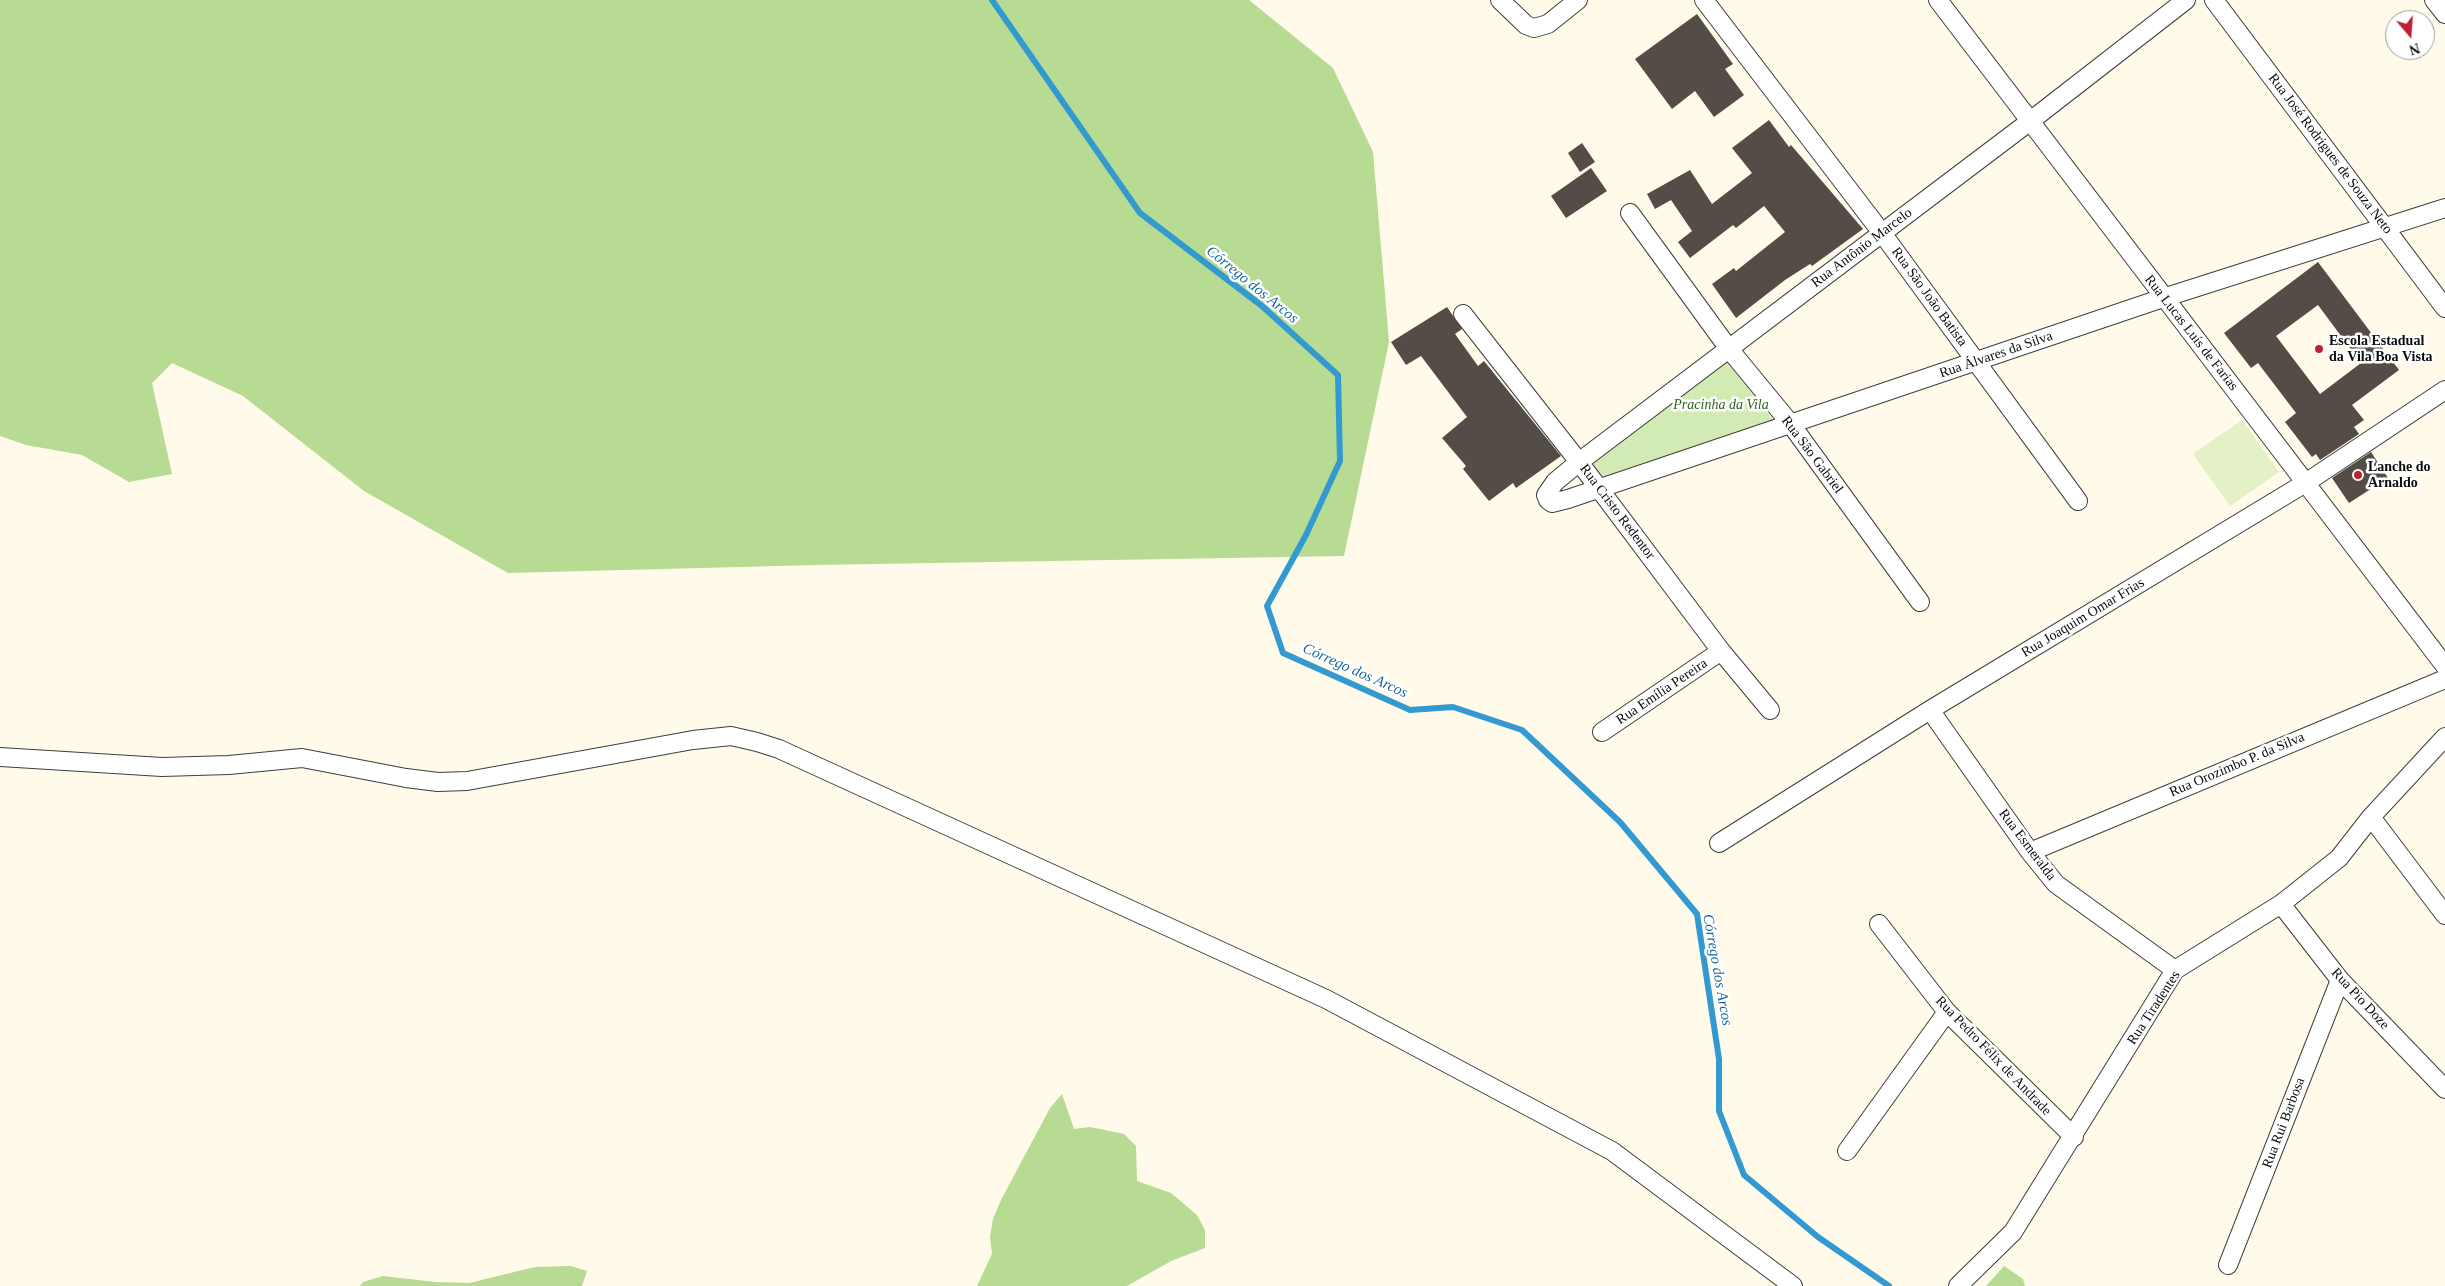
<!DOCTYPE html>
<html>
<head>
<meta charset="utf-8">
<style>
	body { margin:0 }
	#map { position:relative; width:2445px; height:1286px; overflow:hidden; background:#fffae9; font-family:Georgia,serif }
	canvas { display:block }
	.north { position:absolute; left:2385px; top:10px; width:50px; height:50px; box-sizing:border-box; background:#fff; border:1px solid #9d9d9d; border-radius:50%; rotate:162deg; font-size:14px; font-weight:700; line-height:20px; text-align:center; color:#0b0b0b }
	.north::after { content:''; display:block; margin:auto; width:18px; height:22px; background:#be2131; clip-path:polygon(50% 0,100% 100%,50% 72%,0 100%) }
</style>
</head>
<body>
<div id="map">
<canvas width="2445" height="1286"></canvas>
<div class="north">N</div>
</div>
<script>
const c = document.querySelector('canvas').getContext('2d');
c.lineJoin = 'round';
function fill(path, color) {
  c.fillStyle = color;
  c.fill(path, 'evenodd');
}
function toPath(rows) {
  const path = new Path2D();
  for (const r of rows) {
    path.moveTo(r[0], r[1]);
    for (let i = 2; i < r.length; i += 2) path.lineTo(r[i], r[i + 1]);
  }
  return path;
}
function stroke(path, color, width, dash) {
  c.strokeStyle = color;
  c.lineWidth = width;
  c.lineCap = dash ? 'butt' : 'round';
  c.setLineDash(dash || []);
  c.stroke(path);
}
function label(font, color, halo, rows, align = 'center') {
  c.font = font + ' Georgia,serif';
  c.lineWidth = 5;
  c.setLineDash([]);
  c.textBaseline = 'middle';
  c.strokeStyle = halo;
  c.fillStyle = color;
  for (const [text, x, y, turn = 0] of rows) {
    c.save();
    c.translate(x, y);
    c.rotate((+turn || 0) * Math.PI / 180);
    c.textAlign = isNaN(turn) ? turn : align;
    if (halo) c.strokeText(text, 0, 0);
    c.fillText(text, 0, 0);
    c.restore();
  }
}
const green = toPath([
	[1729,360,1773,420,1601,480,1591,462]
]);
const forest = toPath([
	[0,0,1249,0,1333,68,1373,152,1389,342,1344,556,816,565,508,573,364,491,243,396,172,363,152,383,172,474,129,482,82,455,26,445,0,436],
	[1062,1094,1074,1129,1090,1127,1124,1134,1136,1146,1137,1181,1171,1193,1197,1215,1205,1230,1205,1248,1171,1261,1127,1286,977,1286,992,1254,990,1237,993,1219,1001,1200,1050,1108],
	[571,1266,587,1271,582,1286,360,1286,363,1282,383,1276,435,1282,469,1283,535,1267],
	[2004,1266,2023,1279,2025,1286,1986,1286]
]);
const pitch = toPath([
	[2242,420,2279,472,2230,506,2193,454]
]);
const stream = toPath([
	[992,0,1140,213,1262,306,1338,375,1340,461,1306,535,1267,606,1283,653,1410,710,1453,707,1522,730,1620,822,1697,914,1719,1059,1719,1111,1744,1175,1818,1237,1889,1286]
]);
const building = toPath([
	[1697,14,1733,64,1725,69,1744,95,1714,117,1695,91,1672,109,1635,59],
	[1769,120,1789,147,1791,145,1863,229,1812,266,1810,264,1785,280,1736,318,1712,284,1734,268,1736,271,1785,232,1764,206,1736,228,1733,225,1690,258,1678,242,1692,231,1671,200,1655,209,1647,194,1690,170,1712,204,1752,173,1732,148],
	[1582,143,1595,162,1580,172,1568,153],
	[1591,168,1607,191,1566,218,1551,196],
	[2318,262,2399,370,2352,405,2364,420,2354,427,2359,434,2320,460,2316,454,2312,457,2285,422,2296,413,2258,363,2251,368,2224,333],
	[2318,305,2361,363,2320,394,2276,336],
	[1447,307,1462,329,1455,334,1478,366,1484,361,1561,456,1516,488,1513,483,1489,501,1463,469,1466,466,1442,438,1467,417,1421,356,1406,365,1391,342],
	[2371,452,2388,478,2349,503,2332,478]
]);
const minor = toPath([
	[1500,0,1526,25,1534,28,1548,24,1578,0],
	[1704,0,1882,233,2078,501],
	[1938,0,2445,666],
	[2186,0,2029,122,1579,462,1555,482,1546,495,1548,500,1552,503,1568,499,2163,298,2445,208],
	[2214,0,2445,308],
	[2434,0,2445,14],
	[1630,213,1729,349,1790,423,1920,602],
	[1463,314,1579,462,1721,651,1770,710],
	[1930,710,2030,852,2056,884,2175,970],
	[1602,732,1721,651],
	[0,757,162,767,229,765,302,758,406,778,438,782,467,781,693,740,731,736,757,742,779,749,1326,999,1612,1151,1793,1286],
	[2371,817,2445,915],
	[1719,843,1930,710,2307,482,2445,390],
	[2030,852,2445,679],
	[2281,904,2340,980,2445,1089],
	[1879,924,1947,1012,2074,1137],
	[1847,1151,1947,1012],
	[2228,1265,2340,980],
	[1958,1286,2013,1232,2175,970,2281,904,2339,858,2371,817,2445,737]
]);
const markers = [
	[2319,349,5,"#be2131"],
	[2358,475,5,"#be2131"]
];
const streetNames = [
	["Rua José Rodrigues de Souza Neto",2330,154,53],
	["Rua Antônio Marcelo",1862,248,-37],
	["Rua São João Batista",1929,297,54],
	["Rua Lucas Luís de Farias",2191,333,52],
	["Rua Álvares da Silva",1996,355,-19],
	["Rua São Gabriel",1812,455,53],
	["Rua Cristo Redentor",1617,512,53],
	["Rua Joaquim Omar Frias",2083,618,-31],
	["Rua Emília Pereira",1662,692,-34],
	["Rua Orozimbo P. da Silva",2237,765,-23],
	["Rua Esmeralda",2027,845,53],
	["Rua Pio Doze",2360,999,47],
	["Rua Tiradentes",2154,1008,-57],
	["Rua Pedro Félix de Andrade",1993,1056,46],
	["Rua Rui Barbosa",2284,1123,-69]
];
const poiNames = [
	["Escola Estadual",2329,341],
	["da Vila Boa Vista",2329,357],
	["Lanche do",2368,467],
	["Arnaldo",2368,483]
];
const parkNames = [
	["Pracinha da Vila",1721,405]
];
const waterNames = [
	["Córrego dos Arcos",1252,285,39],
	["Córrego dos Arcos",1355,671,24],
	["Córrego dos Arcos",1717,970,80]
];
fill(green, '#d2eab3');
fill(forest, '#b7db92');
fill(pitch, '#e4f0c5');
stroke(stream, '#329ad0', 6);
fill(building, '#544c47');
stroke(minor, '#3e3e3e', 20);
stroke(minor, '#fff', 18);
for (const [x, y, r, color] of markers) {
  const dot = new Path2D();
  dot.arc(x, y, r, 0, 2 * Math.PI);
  c.fillStyle = color;
  c.fill(dot);
  stroke(dot, '#fff', 2);
}
label('14px', '#0b0b0b', '#fff', streetNames);
label('bold 14px', '#0b0b0b', '#fff', poiNames, 'left');
label('italic 14px', '#2e641b', '#fff', parkNames);
label('italic 15px', '#12699f', '#fff', waterNames);
</script>
</body>
</html>
